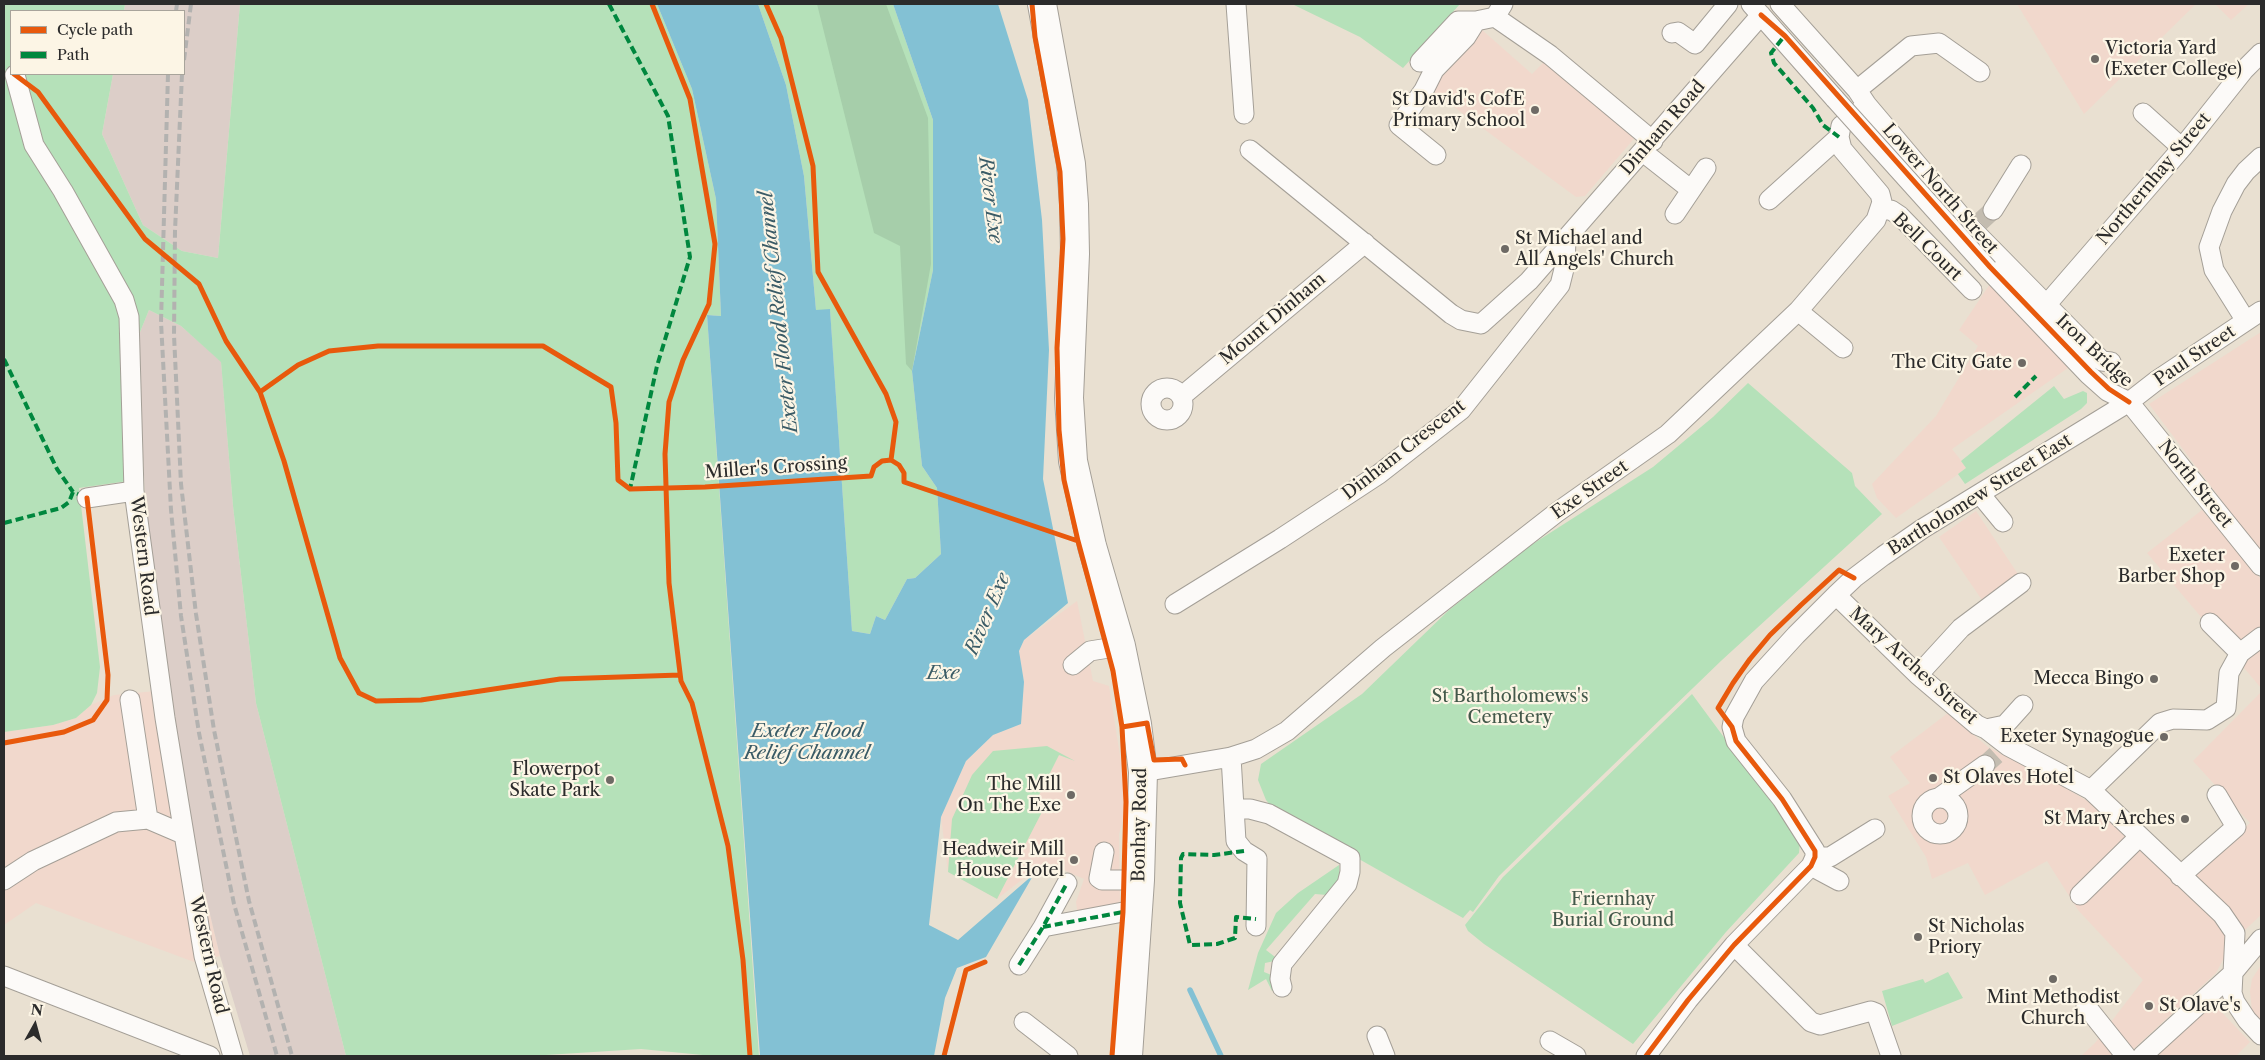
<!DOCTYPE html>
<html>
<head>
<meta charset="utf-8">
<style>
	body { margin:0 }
	#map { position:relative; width:2265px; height:1060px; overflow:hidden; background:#e9e0d1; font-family:"Libre Caslon Text",serif }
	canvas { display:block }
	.frame { position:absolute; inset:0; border:5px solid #2b2b2b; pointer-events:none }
	.legend { position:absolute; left:10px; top:10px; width:175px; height:65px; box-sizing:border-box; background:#fcf5e5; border:1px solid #a8a49b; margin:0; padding:6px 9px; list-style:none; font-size:15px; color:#2b2b2b }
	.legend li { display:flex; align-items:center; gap:10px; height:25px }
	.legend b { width:25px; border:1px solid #a8a49b }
	.north { position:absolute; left:10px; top:1000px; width:50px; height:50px; -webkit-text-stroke:4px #fcf5e5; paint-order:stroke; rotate:7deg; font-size:14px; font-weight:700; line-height:20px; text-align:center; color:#2b2b2b }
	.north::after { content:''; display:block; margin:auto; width:18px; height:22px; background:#2b2b2b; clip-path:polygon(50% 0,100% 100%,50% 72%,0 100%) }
</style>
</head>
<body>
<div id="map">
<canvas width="2265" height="1060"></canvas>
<div class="frame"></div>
<ul class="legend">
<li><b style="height:6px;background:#e8590c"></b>Cycle path</li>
<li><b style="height:6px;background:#00873e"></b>Path</li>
</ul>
<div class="north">N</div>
</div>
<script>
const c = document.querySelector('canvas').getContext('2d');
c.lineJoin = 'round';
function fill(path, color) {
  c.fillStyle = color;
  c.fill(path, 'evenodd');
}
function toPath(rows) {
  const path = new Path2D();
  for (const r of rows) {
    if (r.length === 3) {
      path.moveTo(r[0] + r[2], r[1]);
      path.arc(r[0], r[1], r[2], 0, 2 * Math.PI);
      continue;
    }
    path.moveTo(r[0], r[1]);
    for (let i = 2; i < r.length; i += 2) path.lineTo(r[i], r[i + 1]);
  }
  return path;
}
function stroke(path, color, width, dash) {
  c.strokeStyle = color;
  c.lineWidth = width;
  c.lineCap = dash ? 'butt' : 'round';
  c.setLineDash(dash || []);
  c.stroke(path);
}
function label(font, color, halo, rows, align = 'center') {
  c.font = font + ' "Libre Caslon Text",serif';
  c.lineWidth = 4.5;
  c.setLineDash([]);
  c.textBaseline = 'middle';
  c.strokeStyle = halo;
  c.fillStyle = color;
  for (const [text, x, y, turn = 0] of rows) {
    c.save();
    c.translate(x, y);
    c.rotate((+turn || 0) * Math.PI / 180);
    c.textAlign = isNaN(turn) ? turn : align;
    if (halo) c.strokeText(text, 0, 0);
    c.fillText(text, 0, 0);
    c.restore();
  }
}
const built = toPath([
	[2017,4,2196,4,2084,114],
	[2215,4,2249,4,2231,20],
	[1481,29,1532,74,1548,58,1638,134,1585,196,1576,197,1431,90],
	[1990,284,2064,359,2068,368,1952,449,1967,468,1896,518,1877,498,1872,484,1936,416,1978,346,1959,330],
	[2261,332,2261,553,2149,404],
	[2202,510,2261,579,2261,688,2147,553],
	[1976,511,2020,577,1984,603,1939,537],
	[1077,601,1093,681,1109,686,1121,762,1125,813,1119,834,1120,908,1078,916,1076,902,1084,879,1045,862,997,899,948,872,941,817,966,761,993,735,1021,724,1024,682,1019,651,1024,640],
	[166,690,190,831,220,956,194,962,36,903,4,925,4,732,53,725,76,718,91,705,114,695],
	[2261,692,2261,915,2233,941,2216,973,2126,1056,2081,1056,2095,1043,2143,980,2078,910,2047,861,1985,895,1968,863,1932,879,1926,857,1888,796,1910,783,1890,757,1948,713,1988,747,2059,784,2094,805,2179,886,2221,851,2250,823,2193,761],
	[2261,965,2261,1021,2252,1011,2250,991,2252,979],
	[2210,1000,2250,1042,2236,1056,2153,1056]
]);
const industrial = toPath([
	[125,4,240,4,218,258,182,251,143,225,102,134,113,74,184,74,184,11,124,11],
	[149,310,181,326,221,361,233,506,256,703,346,1056,250,1056,220,956,190,831,166,690,146,507,136,342]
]);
const green = toPath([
	[4,4,125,4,124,11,11,11,11,74,113,74,102,134,143,225,182,251,218,258,240,4,657,4,692,89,716,199,721,316,707,315,759,1056,713,1056,641,1049,530,1056,346,1056,256,703,233,506,221,362,181,326,149,310,136,342,128,481,79,488,100,667,97,693,91,705,76,718,53,725,4,732],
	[758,4,893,4,933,120,933,270,912,371,922,466,937,488,941,554,915,578,907,579,885,620,876,616,870,634,852,631,830,310,816,310,804,176,786,85],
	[1292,4,1460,4,1403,68,1360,37],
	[1748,383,1852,473,1855,486,1882,514,1722,660,1550,826,1499,876,1473,912,1470,910,1463,918,1276,812,1266,800,1258,780,1261,764,1362,694,1449,610,1528,547,1653,467,1713,417],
	[2054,386,2064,399,2083,391,2087,393,2087,403,2081,409,1965,484,1958,474,1966,468,1961,461],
	[1692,694,1799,839,1800,842,1799,853,1726,932,1633,1044,1484,944,1468,931,1465,925,1503,877],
	[1047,746,1075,761,1059,755,1034,805,1043,810,997,899,948,872,952,819,972,775,993,751],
	[1339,865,1340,879,1327,895,1315,894,1266,950,1279,960,1265,963,1264,972,1274,976,1279,986,1272,991,1266,979,1248,990,1258,953,1276,913,1298,893],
	[1948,972,1963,998,1892,1026,1882,991,1923,979,1925,983]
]);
const forest = toPath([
	[817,4,886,4,928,118,931,264,912,371,906,364,900,246,874,233]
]);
const water = toPath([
	[657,4,758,4,786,85,804,176,816,310,830,309,852,631,870,634,876,616,885,620,907,579,915,578,941,554,937,488,922,466,912,371,933,270,933,120,893,4,998,4,1028,100,1042,220,1049,350,1043,479,1068,603,1024,640,1019,651,1024,682,1021,724,993,735,966,761,941,817,929,925,958,940,1034,874,986,957,957,968,945,998,934,1056,760,1056,707,315,721,316,716,199,692,89]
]);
const stream = toPath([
	[1190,990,1221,1056]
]);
const minorTunnel = toPath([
	[1980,222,1993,210],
	[1985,765,1996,755]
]);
const minor = toPath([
	[1236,4,1244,114],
	[1751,4,1835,99],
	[1780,4,1857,90,1867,105,1972,229,2102,361,2111,362],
	[1495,17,1550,55,1653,141],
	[1672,33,1678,32,1695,44,1728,4],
	[1420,62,1458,21,1476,21,1495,17,1503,4],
	[15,75,34,145,63,191,124,300,129,317,134,491,165,718,204,956,233,1056],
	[1857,90,1911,46,1939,43,1980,72],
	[2143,113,2182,148],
	[1250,150,1451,314,1461,320,1481,324,1529,281,1761,15],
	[1643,152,1690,189],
	[1436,155,1399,125,1424,90,1434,70,1466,37,1476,21],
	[1769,200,1839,137],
	[1880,210,1891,210,1900,216,1972,290],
	[1993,210,2021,165],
	[1675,214,1706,168],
	[1988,269,2089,375,2107,391,2129,402,2261,566],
	[2047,304,2182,148,2244,70,2261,53],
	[1798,311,1843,348],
	[2246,321,2214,270,2209,247,2222,211,2236,184,2246,171,2261,157],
	[1167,404,16],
	[1182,396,1365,243],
	[1980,494,2003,522],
	[87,498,134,491],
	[1836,595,1918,675,1977,725,1986,729,2008,746,2091,790,2222,914,2235,933,2232,993,2235,1002,2247,1020,2261,1035],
	[1175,604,1280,539,1379,474,1461,410,1560,285,1565,265,1566,240],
	[2210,623,2240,653],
	[1073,665,1090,651,1121,646],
	[1918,675,1961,628,2021,583],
	[130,700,148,819],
	[1986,729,2005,725,2023,705],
	[1231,757,1236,841,1244,851,1257,859,1256,926],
	[1143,772,1231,757,1256,749,1287,731,1383,648,1556,513,1668,434,1798,311,1876,220,1882,202,1880,194,1842,149,1839,137,1841,126,1867,105],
	[2091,790,2160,723,2173,719,2207,720,2226,708,2229,673,2240,653,2261,637],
	[1940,797,1985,765],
	[1940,816,18],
	[1235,809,1250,809,1269,814,1350,858,1350,872,1347,884,1282,964,1280,979,1282,987],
	[1104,852,1099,878,1102,880,1140,880],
	[1815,857,1830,857,1875,829],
	[1811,866,1839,881],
	[2180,876,2236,827,2217,795],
	[4,880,33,861,116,822,148,819,183,834],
	[2080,895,2139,837],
	[1043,927,1123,912],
	[1734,945,1811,1022,1820,1025,1871,1011,1876,1013,1891,1056],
	[1019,965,1043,927,1067,883],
	[4,976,210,1056],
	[2086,1006,2126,1056],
	[1024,1022,1068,1056],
	[1377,1036,1385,1056],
	[1550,1041,1576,1056],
	[1646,1056,1688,1000,1734,945,1811,866,1815,857,1815,851,1782,799,1736,741,1732,727,1734,717,1754,681,1796,635,1836,595,1854,578,1883,556,1922,529,2129,402,2156,381,2261,311],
	[2142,1056,2231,975,2261,939]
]);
const highway = toPath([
	[1042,4,1071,164,1074,204,1075,254,1069,398,1073,461,1092,546,1121,646,1137,724,1143,772,1140,880,1128,1056]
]);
const rail = toPath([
	[176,11,177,4],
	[184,60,191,4],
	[168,74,161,322,171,510,181,616,199,733,234,904,277,1056],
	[182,74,175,231,174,335,181,484,196,614,214,730,249,901,292,1056]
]);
const minorBridge = toPath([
	[1835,99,1988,269]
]);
const quiet = toPath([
	[609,4,668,116,690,257,657,366,630,489],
	[1782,39,1771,53,1774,63,1813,108,1823,125,1839,137],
	[4,359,57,469,73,492],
	[2015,397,2036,376],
	[4,523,61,508,69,502,73,492,78,494],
	[1244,851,1214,855,1183,854,1181,858,1180,903,1190,945,1217,944,1235,938,1236,917,1256,919],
	[1043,927,1123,912],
	[1019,965,1043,927,1067,883]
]);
const cycleway = toPath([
	[652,4,690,99,715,244,709,304,683,360,669,402,665,454,669,583,681,681,692,703,728,846,743,960,750,1056],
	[766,4,781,38,813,166,818,272,886,394,896,422,891,460],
	[1032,4,1035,37,1060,172,1063,239,1057,348,1059,430,1064,480,1078,541,1113,671,1122,727,1126,802,1123,912,1112,1056],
	[1761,15,1785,36,1990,267,2091,372,2109,389,2129,402],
	[14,74,38,92,145,239,199,284,226,341,260,392,284,461,340,658,359,693,376,701,421,700,560,679,680,675],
	[260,392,298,365,329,351,378,346,543,346,611,387,616,423,618,480,630,489,705,487,871,476,874,467,882,461,891,460,899,465,904,473,904,482,1078,541],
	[1122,727,1147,723,1154,760,1182,759,1185,765],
	[4,743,64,732,93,720,107,700,108,675,87,498],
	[944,1056,966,970,985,962],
	[1646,1056,1688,1000,1734,945,1811,866,1815,857,1815,851,1782,799,1736,741,1732,727,1718,708,1733,683,1750,659,1770,635,1801,605,1839,570,1854,578]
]);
const markers = [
	[2095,59,5,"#6e6a65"],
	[1535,110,5,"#6e6a65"],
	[1505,249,5,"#6e6a65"],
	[2022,363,5,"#6e6a65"],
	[2235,566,5,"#6e6a65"],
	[2154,679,5,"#6e6a65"],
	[2164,737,5,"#6e6a65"],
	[1933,778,5,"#6e6a65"],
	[610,780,5,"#6e6a65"],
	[1071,795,5,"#6e6a65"],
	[2185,819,5,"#6e6a65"],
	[1074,860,5,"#6e6a65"],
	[1918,937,5,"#6e6a65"],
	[2053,979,5,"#6e6a65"],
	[2149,1006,5,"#6e6a65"]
];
const poiNames = [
	["Victoria Yard",2105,49,"left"],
	["(Exeter College)",2105,70,"left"],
	["St David's CofE",1525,100],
	["Primary School",1525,121],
	["St Michael and",1515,239,"left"],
	["All Angels' Church",1515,260,"left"],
	["The City Gate",2012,363],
	["Exeter",2225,556],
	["Barber Shop",2225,577],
	["Mecca Bingo",2144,679],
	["Exeter Synagogue",2154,737],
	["Flowerpot",600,770],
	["Skate Park",600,791],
	["St Olaves Hotel",1943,778,"left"],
	["The Mill",1061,785],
	["On The Exe",1061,806],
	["St Mary Arches",2175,819],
	["Headweir Mill",1064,850],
	["House Hotel",1064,871],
	["St Nicholas",1928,927,"left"],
	["Priory",1928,948,"left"],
	["Mint Methodist",2053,998,"center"],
	["Church",2053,1019,"center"],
	["St Olave's",2159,1006,"left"]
];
const streetNames = [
	["Dinham Road",1663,128,-49],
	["Northernhay Street",2154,179,-50],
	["Lower North Street",1940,189,49],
	["Bell Court",1927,247,44],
	["Mount Dinham",1273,319,-40],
	["Iron Bridge",2094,351,43],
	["Paul Street",2195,356,-34],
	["Dinham Crescent",1404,450,-38],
	["Miller's Crossing",776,468,-4],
	["North Street",2195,484,51],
	["Exe Street",1590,490,-35],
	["Bartholomew Street East",1980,495,-32],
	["Western Road",143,556,83],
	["Mary Arches Street",1913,666,42],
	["Bonhay Road",1140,825,-89],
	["Western Road",208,955,77]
];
const parkNames = [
	["St Bartholomews's",1510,697],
	["Cemetery",1510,718],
	["Friernhay",1613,900],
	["Burial Ground",1613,921]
];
const waterNames = [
	["River Exe",990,200,83],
	["Exeter Flood Relief Channel",779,312,-96],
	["River Exe",988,614,-67],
	["Exe",943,674],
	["Exeter Flood",807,732],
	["Relief Channel",807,754]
];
fill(built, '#f1d8cc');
fill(industrial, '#dccec8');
fill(green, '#b5e1b9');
fill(forest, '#a6ceaa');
fill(water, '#83c1d4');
stroke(stream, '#83c1d4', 5.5);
stroke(minorTunnel, '#c3bcb0', 19, [19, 9]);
stroke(minor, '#a49f97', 21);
stroke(highway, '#a49f97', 30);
stroke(minor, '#fcfaf8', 19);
stroke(highway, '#fcfaf8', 28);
stroke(rail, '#b3b2b0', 4, [8, 4]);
stroke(minorBridge, '#a49f97', 21, []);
stroke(minorBridge, '#fcfaf8', 19);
stroke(quiet, '#00873e', 4, [8, 4]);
stroke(cycleway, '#e8590c', 5);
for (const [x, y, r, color] of markers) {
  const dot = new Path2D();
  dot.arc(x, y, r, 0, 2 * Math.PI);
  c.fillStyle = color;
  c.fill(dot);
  stroke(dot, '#fcf5e5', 2);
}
label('18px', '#2b2b2b', '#fcf5e5', poiNames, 'right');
label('18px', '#2b2b2b', '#fcf5e5', streetNames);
label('18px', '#43584a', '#fcf5e5', parkNames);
label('italic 19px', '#3a5b66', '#fcf5e5', waterNames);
</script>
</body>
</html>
